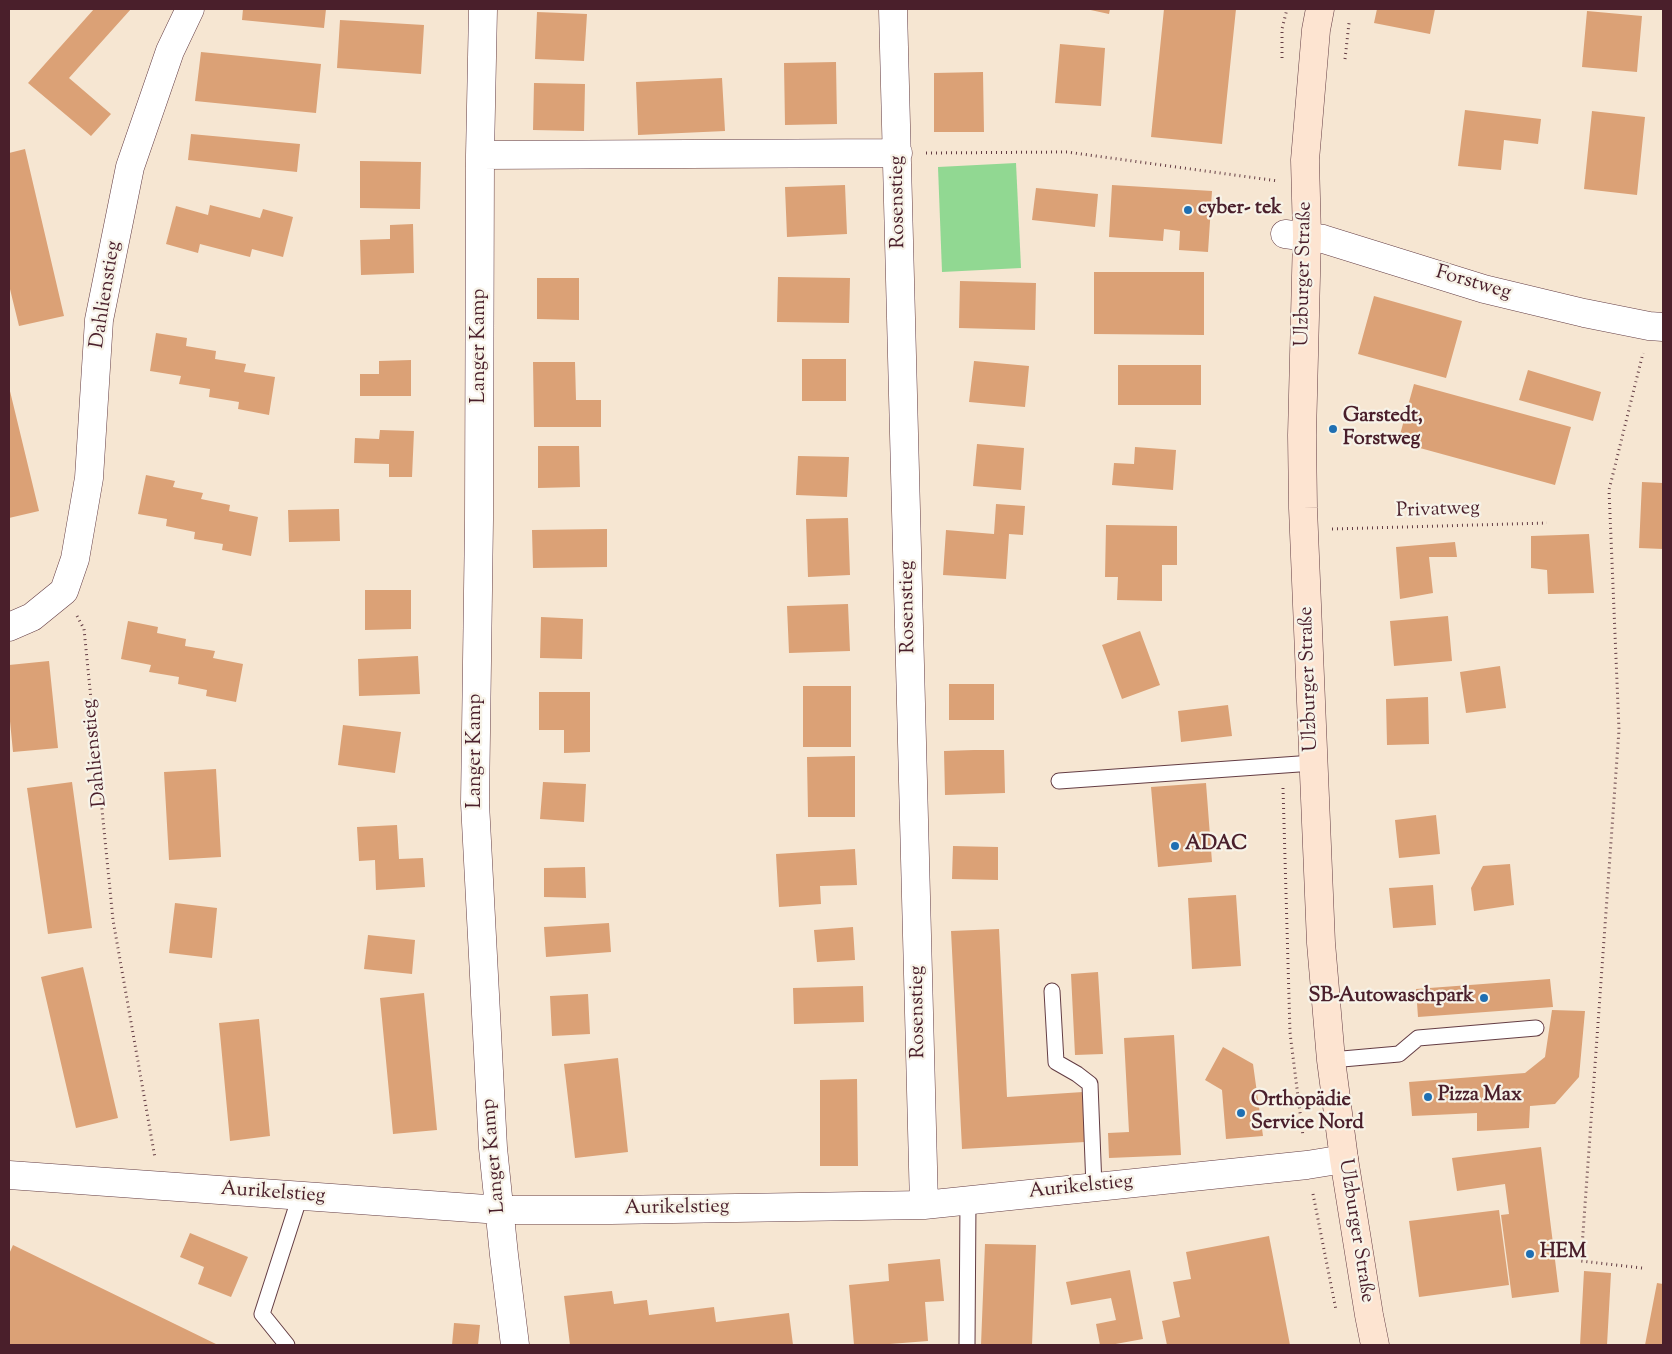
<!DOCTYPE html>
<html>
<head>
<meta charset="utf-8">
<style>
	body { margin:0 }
	#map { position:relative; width:1672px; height:1354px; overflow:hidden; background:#f6e6d2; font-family:"Sorts Mill Goudy",serif }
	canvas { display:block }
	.frame { position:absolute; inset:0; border:10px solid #4a1f2b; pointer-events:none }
</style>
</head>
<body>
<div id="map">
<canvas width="1672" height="1354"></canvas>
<div class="frame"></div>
</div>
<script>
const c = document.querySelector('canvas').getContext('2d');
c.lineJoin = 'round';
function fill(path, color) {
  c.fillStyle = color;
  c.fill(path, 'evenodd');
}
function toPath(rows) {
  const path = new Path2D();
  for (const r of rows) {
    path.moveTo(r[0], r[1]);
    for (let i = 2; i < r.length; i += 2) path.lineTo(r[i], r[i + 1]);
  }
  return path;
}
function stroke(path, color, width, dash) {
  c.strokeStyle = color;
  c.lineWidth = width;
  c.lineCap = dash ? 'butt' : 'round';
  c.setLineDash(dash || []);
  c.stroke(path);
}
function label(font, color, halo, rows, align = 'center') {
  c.font = font + ' "Sorts Mill Goudy",serif';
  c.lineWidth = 4.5;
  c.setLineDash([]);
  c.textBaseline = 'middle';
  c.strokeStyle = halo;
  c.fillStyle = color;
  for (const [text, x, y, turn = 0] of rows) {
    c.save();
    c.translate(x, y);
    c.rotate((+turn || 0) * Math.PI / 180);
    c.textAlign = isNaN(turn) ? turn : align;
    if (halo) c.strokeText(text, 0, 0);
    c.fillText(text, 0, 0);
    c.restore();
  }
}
const green = toPath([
	[1016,163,1021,268,942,272,938,167]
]);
const building = toPath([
	[94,9,131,9,69,78,111,114,91,136,28,83],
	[243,9,326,9,324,28,242,20],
	[1086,9,1110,9,1109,14],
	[1164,9,1236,9,1222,144,1151,137],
	[1377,9,1435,9,1430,34,1374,23],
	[1587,11,1642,16,1637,72,1582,67],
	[537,12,587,14,584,61,535,59],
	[340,20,424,25,421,74,337,68],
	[1060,44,1105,48,1101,106,1055,103],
	[201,52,321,64,316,113,195,101],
	[836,62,837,124,785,125,784,63],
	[983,72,984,132,934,132,934,73],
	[722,78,725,131,638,135,636,82],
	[534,83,585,84,584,131,533,130],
	[1465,110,1541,119,1538,144,1504,140,1501,170,1458,166],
	[1592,111,1645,117,1637,195,1584,189],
	[191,134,300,144,297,172,188,160],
	[25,149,64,316,19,326,9,285,9,153],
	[360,161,421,162,420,209,360,208],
	[845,185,847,234,787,237,785,187],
	[1112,185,1212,191,1208,252,1179,250,1180,231,1164,229,1163,241,1109,237],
	[1036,188,1098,194,1095,227,1032,220],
	[210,205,260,218,263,209,293,217,283,257,252,249,250,257,200,244,198,253,166,244,176,206,208,215],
	[413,224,414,273,361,275,360,240,390,239,390,225],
	[1094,272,1204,272,1204,335,1094,334],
	[778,277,850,278,849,323,777,322],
	[537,278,579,278,579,320,537,319],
	[960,281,1036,283,1035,330,959,328],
	[1374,296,1462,321,1446,378,1358,354],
	[156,333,187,338,186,346,216,351,215,359,246,364,244,372,275,377,269,415,238,409,239,402,209,397,210,389,179,384,181,376,150,371],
	[802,359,846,359,846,401,802,401],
	[411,360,411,396,360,396,360,374,379,374,379,361],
	[974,361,1029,366,1025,407,969,402],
	[533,362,575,362,576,400,601,400,601,427,534,427],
	[1118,365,1201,365,1201,405,1118,405],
	[1528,370,1601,392,1593,421,1519,400],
	[1414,384,1571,427,1555,485,1398,442],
	[9,387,39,511,9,518],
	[380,430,414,431,412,477,389,477,389,464,354,463,355,438,379,439],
	[977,444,1024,448,1021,490,973,486],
	[538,446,579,446,580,487,538,488],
	[1135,447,1176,450,1173,490,1112,485,1114,463,1134,464],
	[798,456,849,457,847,497,796,495],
	[146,475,175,481,173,487,203,493,201,499,230,505,229,511,258,517,251,556,222,550,223,544,194,539,195,532,166,526,167,519,138,514],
	[1642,482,1663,483,1663,549,1639,548],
	[996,504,1025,506,1023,535,1009,534,1006,579,943,575,946,530,994,534],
	[339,509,340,541,289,542,288,510],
	[848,518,850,575,808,577,806,519],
	[1106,525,1177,526,1177,565,1162,565,1162,601,1117,600,1118,577,1105,577],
	[607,529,607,567,533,568,532,530],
	[1589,534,1594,593,1548,594,1547,570,1531,568,1531,536],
	[1455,542,1457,557,1429,557,1433,593,1400,599,1396,547],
	[365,590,411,590,411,629,365,630],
	[848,604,850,651,789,653,787,606],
	[1448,616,1452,661,1394,666,1390,621],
	[541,617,583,619,582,659,540,658],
	[128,621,158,627,157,633,186,639,185,646,215,651,213,658,243,664,236,702,206,696,207,690,178,684,179,677,149,672,151,665,121,659],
	[1140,631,1160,685,1122,699,1102,645],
	[418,656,420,694,359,696,358,659],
	[49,661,58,748,13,752,9,711,9,665],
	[1500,666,1506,708,1466,713,1460,672],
	[949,684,994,684,994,720,949,720],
	[803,686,851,686,851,747,803,747],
	[539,692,590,692,590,752,564,753,564,730,539,730],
	[1428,697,1429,744,1387,745,1386,699],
	[1228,705,1232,736,1181,742,1178,711],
	[343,725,401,732,395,773,338,765],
	[974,750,1004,750,1005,793,945,795,944,751],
	[855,756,855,817,808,817,807,757],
	[216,769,221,857,169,860,164,772],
	[72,782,92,928,48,934,27,788],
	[543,782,586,784,584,822,540,819],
	[1206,783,1212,862,1158,867,1151,787],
	[1436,815,1440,854,1399,858,1395,820],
	[397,825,399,859,423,858,425,887,376,890,375,860,359,861,357,827],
	[953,846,998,847,998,880,952,879],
	[855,849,857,885,820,886,821,904,779,907,776,854],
	[1510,864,1514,905,1474,911,1471,888,1483,866],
	[585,867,586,898,544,897,544,868],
	[1433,885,1436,925,1393,928,1389,888],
	[1236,895,1241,966,1192,969,1188,898],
	[175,903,217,908,212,958,169,953],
	[609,923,611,952,546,957,544,927],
	[853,927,855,960,817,962,814,930],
	[999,929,1007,1097,1083,1092,1085,1142,962,1149,951,931],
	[368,935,415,940,412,974,364,969],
	[83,967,118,1118,76,1128,41,977],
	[1098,972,1103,1054,1075,1055,1071,974],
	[1550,979,1553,1007,1418,1017,1416,989],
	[863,986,864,1022,794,1024,793,988],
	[424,993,437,1130,393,1134,380,998],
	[588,994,590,1034,552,1036,550,996],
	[1552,1010,1585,1011,1579,1077,1555,1104,1530,1106,1529,1128,1477,1131,1477,1113,1412,1116,1409,1082,1525,1073,1545,1057],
	[259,1019,270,1136,230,1141,219,1023],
	[1174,1035,1181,1155,1109,1158,1108,1133,1129,1132,1124,1038],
	[1223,1047,1253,1064,1263,1136,1226,1139,1222,1090,1205,1080],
	[618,1058,628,1152,575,1158,564,1064],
	[857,1079,858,1166,820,1166,820,1080],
	[1541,1147,1559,1292,1512,1298,1501,1215,1509,1214,1505,1184,1457,1191,1452,1158],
	[1499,1210,1509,1285,1419,1297,1409,1221],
	[190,1233,248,1257,231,1297,198,1284,204,1267,180,1257],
	[1269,1236,1290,1345,1167,1345,1162,1321,1180,1317,1173,1282,1191,1279,1186,1252],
	[985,1244,1036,1245,1032,1345,981,1345],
	[13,1245,218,1345,9,1345,9,1254],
	[940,1259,944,1301,925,1302,928,1341,877,1345,854,1345,849,1285,889,1281,888,1264],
	[1130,1270,1143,1339,1110,1345,1100,1345,1096,1324,1116,1320,1111,1298,1071,1305,1066,1282],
	[1584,1271,1611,1273,1607,1345,1580,1345],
	[1657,1283,1663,1284,1663,1345,1645,1345],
	[612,1291,614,1304,647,1300,649,1315,714,1307,716,1322,789,1313,793,1345,570,1345,564,1296],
	[454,1323,480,1325,478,1345,452,1345]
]);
const path = toPath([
	[1282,58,1282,29,1287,9],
	[1345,59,1349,23],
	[926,153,1067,152,1278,181],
	[1332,529,1547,523],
	[77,616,84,629,113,920,155,1158],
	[1283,788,1290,1033,1303,1136],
	[1313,1194,1336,1310],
	[1642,1268,1581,1261,1619,730,1609,490,1643,353]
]);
const lane = toPath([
	[1059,781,1313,763],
	[1052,991,1056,1062,1077,1074,1090,1084,1094,1187],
	[1331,1060,1399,1054,1418,1038,1536,1028],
	[287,1345,262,1314,300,1196],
	[967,1345,968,1200]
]);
const street = toPath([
	[483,9,480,155,479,520,475,803,493,1148,504,1255,515,1345],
	[893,9,924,1205],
	[480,155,898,153],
	[1285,234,1323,239,1484,289,1584,313,1649,326,1663,327],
	[9,627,32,617,64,591,75,559,89,478,99,320,130,167,170,51,190,9],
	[9,1175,500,1210,611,1210,924,1205,1307,1165,1344,1159]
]);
const secondary = toPath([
	[1320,9,1316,30,1305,160,1307,236,1302,435,1303,508,1321,943,1331,1060,1344,1159,1369,1315,1375,1345]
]);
const markers = [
	[1188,210,5,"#1f6fb2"],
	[1333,429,5,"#1f6fb2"],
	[1175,846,5,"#1f6fb2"],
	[1484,998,5,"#1f6fb2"],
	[1428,1097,5,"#1f6fb2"],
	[1241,1113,5,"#1f6fb2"],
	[1530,1254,5,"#1f6fb2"]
];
const streetNames = [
	["Rosenstieg",899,202,-91],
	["Ulzburger Straße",1305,274,-89],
	["Forstweg",1473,284,16],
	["Dahlienstieg",107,295,-81],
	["Langer Kamp",481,346,-90],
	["Privatweg",1438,511,-2],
	["Rosenstieg",909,607,-91],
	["Ulzburger Straße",1310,679,-92],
	["Langer Kamp",477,751,-90],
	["Dahlienstieg",96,753,-96],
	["Rosenstieg",919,1012,-91],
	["Langer Kamp",495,1156,-95],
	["Aurikelstieg",1081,1188,-6],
	["Aurikelstieg",273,1194,4],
	["Aurikelstieg",677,1209,-1],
	["Ulzburger Straße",1355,1231,81]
];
const poiNames = [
	["cyber- tek",1198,210],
	["Garstedt,",1343,418],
	["Forstweg",1343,441],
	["ADAC",1185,846],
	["SB-Autowaschpark",1474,998,"right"],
	["Pizza Max",1438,1097],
	["Orthopädie",1251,1102],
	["Service Nord",1251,1125],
	["HEM",1540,1254]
];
fill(green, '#91d892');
fill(building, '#dba176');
stroke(lane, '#643d44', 17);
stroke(street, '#643d44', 29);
stroke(secondary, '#643d44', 29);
stroke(path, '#643d44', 3, [1, 4]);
stroke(lane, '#fff', 15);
stroke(street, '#fff', 28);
stroke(secondary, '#fde4d1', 28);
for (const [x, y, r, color] of markers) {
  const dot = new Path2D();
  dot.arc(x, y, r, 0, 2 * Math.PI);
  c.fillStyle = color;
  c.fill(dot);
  stroke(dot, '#f7f3e8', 2);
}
label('20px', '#4a1f2b', '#f7f3e8', streetNames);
label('bold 20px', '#4a1f2b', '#f7f3e8', poiNames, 'left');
</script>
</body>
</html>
